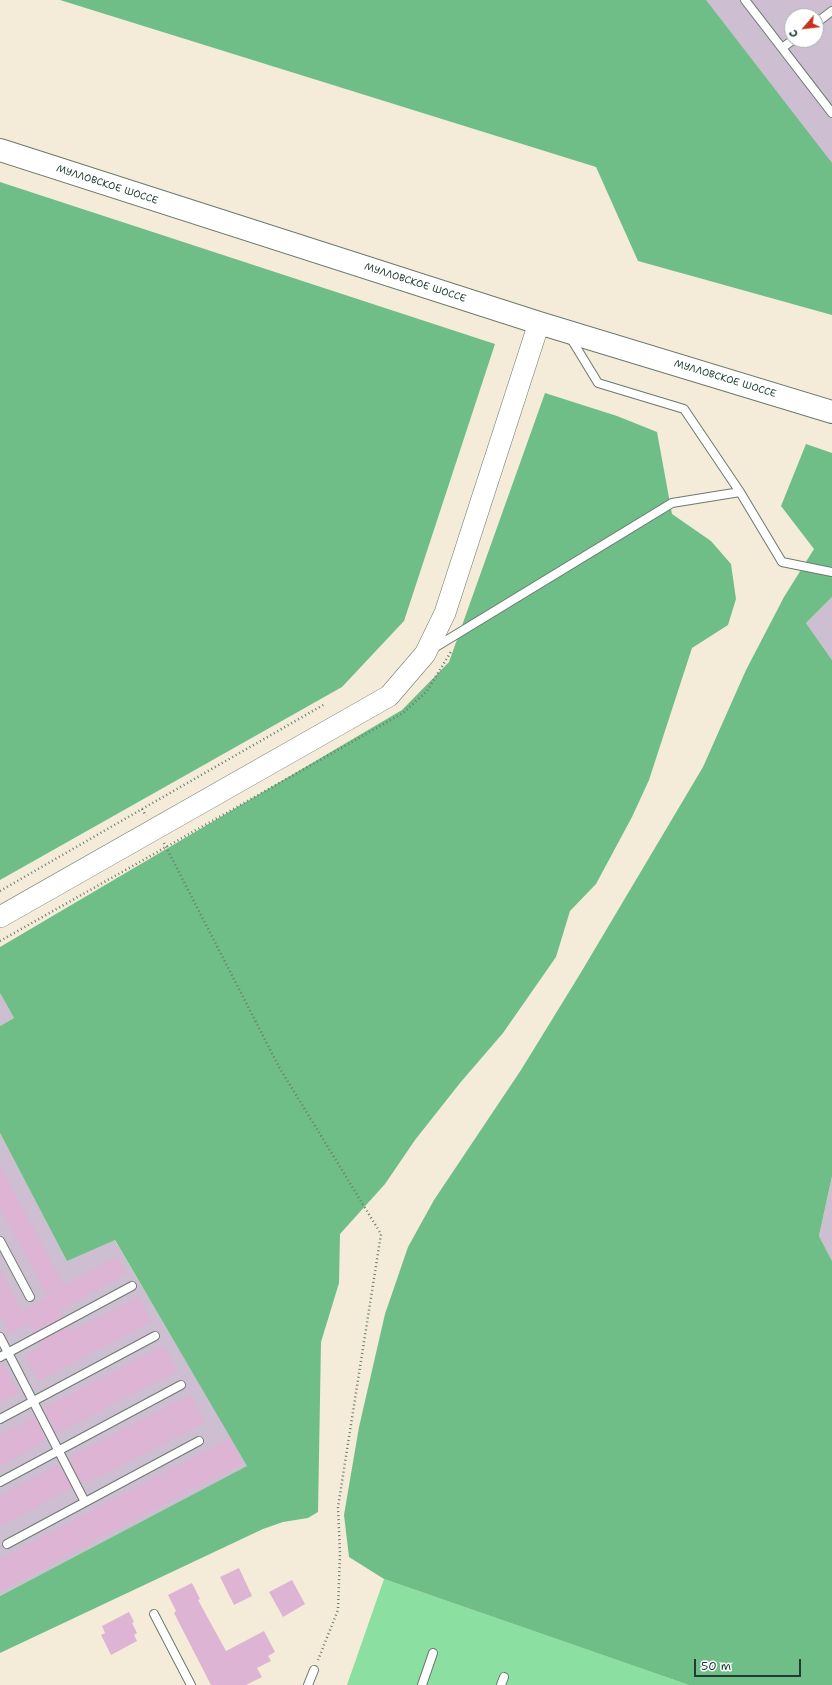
<!DOCTYPE html>
<html>
<head>
<meta charset="utf-8">
<style>
	body { margin:0 }
	#map { position:relative; width:832px; height:1685px; overflow:hidden; background:#f4ecd8; font-family:"Shantell Sans",sans-serif }
	canvas { display:block }
	.north { position:absolute; left:784px; top:8px; width:40px; height:40px; box-sizing:border-box; background:#fff; border:1px solid #a5b1ae; border-radius:50%; rotate:242deg; font-size:11px; font-weight:700; line-height:16px; text-align:center; color:#1f3d34 }
	.north::after { content:''; display:block; margin:auto; width:14px; height:18px; background:#c8321e; clip-path:polygon(50% 0,100% 100%,50% 72%,0 100%) }
	.scale { position:absolute; left:694px; top:1659px; width:107px; height:18px; box-sizing:border-box; border:2px solid #1f3d34; border-top:0; padding-left:5px; font-size:12px; line-height:14px; white-space:nowrap; color:#1f3d34; -webkit-text-stroke:3px #fff; paint-order:stroke }
</style>
</head>
<body>
<div id="map">
<canvas width="832" height="1685"></canvas>
<div class="north">С</div>
<div class="scale">50 m</div>
</div>
<script>
const c = document.querySelector('canvas').getContext('2d');
c.lineJoin = 'round';
function fill(path, color) {
  c.fillStyle = color;
  c.fill(path, 'evenodd');
}
function toPath(rows) {
  const path = new Path2D();
  for (const r of rows) {
    path.moveTo(r[0], r[1]);
    for (let i = 2; i < r.length; i += 2) path.lineTo(r[i], r[i + 1]);
  }
  return path;
}
function stroke(path, color, width, dash) {
  c.strokeStyle = color;
  c.lineWidth = width;
  c.lineCap = dash ? 'butt' : 'round';
  c.setLineDash(dash || []);
  c.stroke(path);
}
function label(font, color, halo, rows, align = 'center') {
  c.font = font + ' "Shantell Sans",sans-serif';
  c.lineWidth = 3.5;
  c.setLineDash([]);
  c.textBaseline = 'middle';
  c.strokeStyle = halo;
  c.fillStyle = color;
  for (const [text, x, y, turn = 0] of rows) {
    c.save();
    c.translate(x, y);
    c.rotate((+turn || 0) * Math.PI / 180);
    c.textAlign = isNaN(turn) ? turn : align;
    if (halo) c.strokeText(text, 0, 0);
    c.fillText(text, 0, 0);
    c.restore();
  }
}
const industrial = toPath([
	[692,0,832,0,832,190],
	[792,16,816,16,816,40,792,40],
	[832,597,832,660,806,623],
	[0,993,14,1018,0,1026],
	[0,1133,67,1260,114,1239,248,1466,0,1596],
	[832,1176,832,1261,819,1236]
]);
const green = toPath([
	[384,1579,689,1685,347,1685]
]);
const forest = toPath([
	[60,0,706,0,832,163,832,315,638,261,596,167],
	[0,182,495,344,404,621,342,687,0,880],
	[545,393,617,416,657,432,672,514,711,541,731,564,736,599,728,625,692,648,649,780,632,817,596,884,570,911,556,957,503,1033,460,1083,415,1140,385,1184,340,1234,339,1283,321,1342,318,1512,308,1518,283,1522,263,1529,0,1653,0,1596,247,1466,115,1240,67,1261,0,1133,0,1026,14,1018,0,993,0,947,402,710,449,662],
	[806,444,832,453,832,597,806,623,832,660,832,1176,819,1236,832,1261,832,1685,689,1685,384,1579,349,1557,344,1515,359,1427,385,1314,408,1247,434,1200,521,1070,580,974,703,767,746,670,784,597,814,549,781,506]
]);
const building = toPath([
	[0,1166,64,1285,117,1256,126,1274,60,1310,64,1317,33,1333,28,1324,10,1333,0,1315,0,1270,22,1311,48,1297,0,1208],
	[139,1297,152,1322,38,1381,25,1356,41,1347,38,1343,69,1326,72,1331],
	[164,1346,177,1371,56,1434,45,1411,46,1410,45,1407],
	[0,1362,2,1362,19,1393,0,1402],
	[190,1395,205,1422,88,1483,87,1480,81,1483,69,1459,74,1455],
	[35,1417,46,1439,43,1441,44,1442,0,1466,0,1435],
	[230,1438,243,1463,0,1591,0,1559],
	[59,1464,72,1488,0,1526,0,1496],
	[239,1568,252,1596,234,1605,220,1577],
	[292,1580,305,1604,283,1617,269,1592],
	[192,1583,200,1599,198,1600,226,1651,264,1631,275,1652,268,1656,271,1661,257,1668,262,1677,246,1685,211,1685,174,1613,176,1611,168,1595],
	[129,1612,134,1622,132,1623,137,1633,134,1635,137,1641,111,1655,101,1635,105,1633,102,1626]
]);
const path = toPath([
	[142,809,325,704],
	[164,843,279,1067,381,1234,338,1507,340,1553,338,1610,318,1660],
	[0,891,142,809,146,816],
	[0,941,403,713,427,691,452,650]
]);
const service = toPath([
	[745,0,832,113],
	[816,23,832,11],
	[782,48,793,40],
	[570,337,598,383,684,409,740,492],
	[434,648,672,503,740,492,782,562,832,572],
	[0,1241,30,1297],
	[0,1337,85,1502],
	[0,1357,132,1286],
	[0,1419,155,1336],
	[0,1482,181,1385],
	[7,1544,199,1441],
	[154,1614,191,1685],
	[308,1685,314,1670],
	[422,1685,433,1653],
	[501,1685,504,1677]
]);
const secondary = toPath([
	[0,917,389,696,425,654,445,613,539,323]
]);
const trunk = toPath([
	[0,150,539,323,832,412]
]);
const streetNames = [
	["МУЛЛОВСКОЕ ШОССЕ",107,185,18],
	["МУЛЛОВСКОЕ ШОССЕ",415,283,18],
	["МУЛЛОВСКОЕ ШОССЕ",725,379,17]
];
fill(industrial, '#cebed1');
fill(green, '#8bdfa1');
fill(forest, '#70be87');
fill(building, '#ddb4d3');
stroke(service, '#6a7a6d', 10);
stroke(secondary, '#6a7a6d', 22);
stroke(trunk, '#6a7a6d', 24);
stroke(path, '#6a7a6d', 2.5, [1, 3]);
stroke(service, '#fff', 8);
stroke(secondary, '#fff', 21);
stroke(trunk, '#fff', 22);
label('10px', '#1f3d34', '#fff', streetNames);
</script>
</body>
</html>
